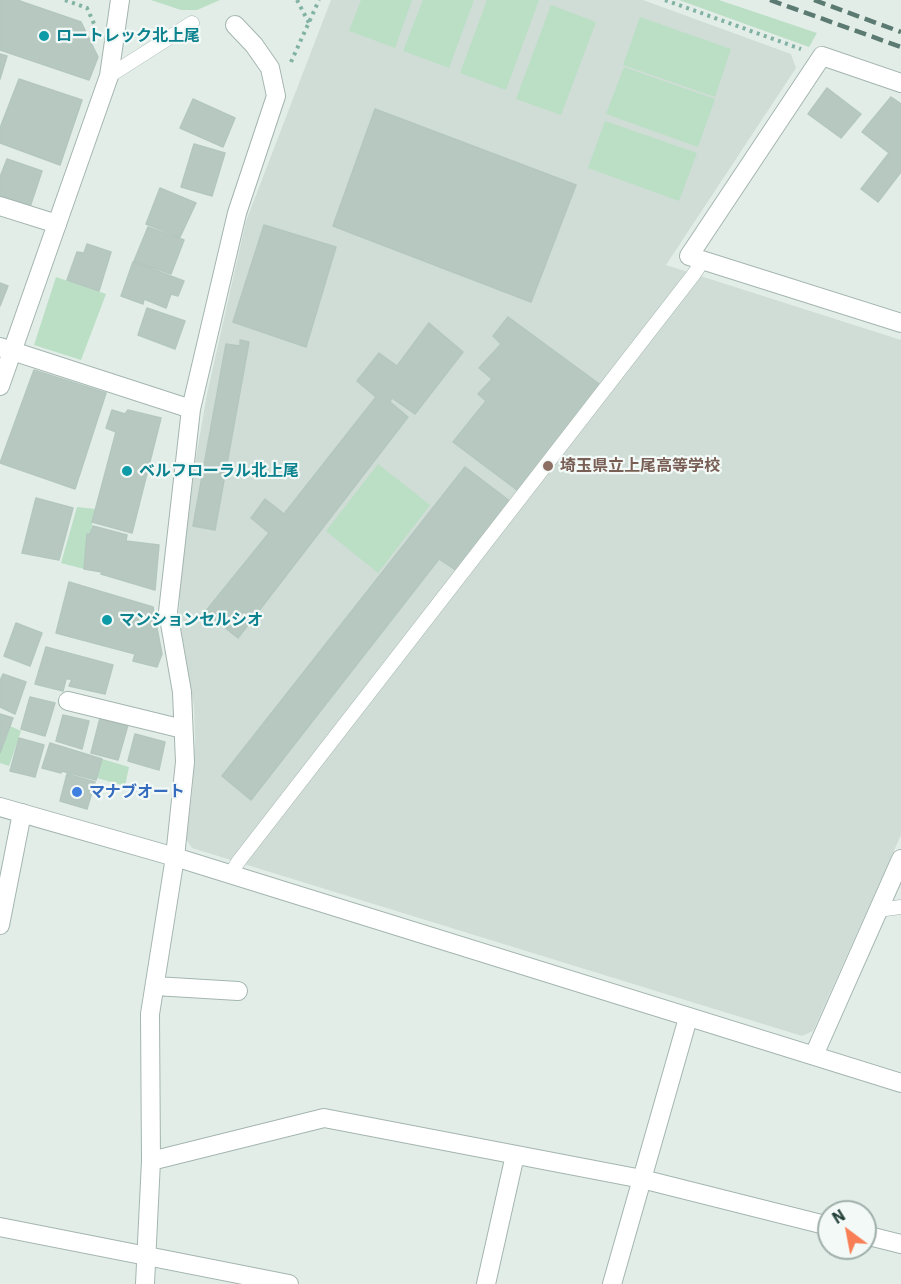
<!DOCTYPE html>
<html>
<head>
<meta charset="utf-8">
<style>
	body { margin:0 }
	#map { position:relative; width:901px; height:1284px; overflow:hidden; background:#e2ede8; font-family:"IBM Plex Sans",sans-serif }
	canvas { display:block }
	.north { position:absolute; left:817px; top:1200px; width:60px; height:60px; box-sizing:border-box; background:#f3f9f6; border:2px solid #9fafaa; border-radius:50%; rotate:328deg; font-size:16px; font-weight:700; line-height:24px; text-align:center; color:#213f37 }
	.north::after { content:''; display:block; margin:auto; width:21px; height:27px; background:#f87e55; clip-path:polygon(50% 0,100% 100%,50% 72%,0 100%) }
</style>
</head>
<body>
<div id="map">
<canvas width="901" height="1284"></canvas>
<div class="north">N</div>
</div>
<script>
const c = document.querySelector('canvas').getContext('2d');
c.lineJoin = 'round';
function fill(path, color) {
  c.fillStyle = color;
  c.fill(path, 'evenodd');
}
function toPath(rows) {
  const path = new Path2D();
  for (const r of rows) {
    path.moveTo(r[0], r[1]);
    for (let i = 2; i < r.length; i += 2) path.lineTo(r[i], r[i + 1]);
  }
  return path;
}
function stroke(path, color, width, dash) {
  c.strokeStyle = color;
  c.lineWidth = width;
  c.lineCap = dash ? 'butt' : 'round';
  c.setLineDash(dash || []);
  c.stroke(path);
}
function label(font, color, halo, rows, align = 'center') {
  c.font = font + ' "IBM Plex Sans","Noto Sans JP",sans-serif';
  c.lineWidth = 4.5;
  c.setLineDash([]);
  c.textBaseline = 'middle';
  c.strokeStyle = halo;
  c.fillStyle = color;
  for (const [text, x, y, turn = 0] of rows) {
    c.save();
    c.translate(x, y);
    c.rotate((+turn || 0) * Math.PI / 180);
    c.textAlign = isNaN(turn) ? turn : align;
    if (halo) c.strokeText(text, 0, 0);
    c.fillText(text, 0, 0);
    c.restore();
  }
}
const built = toPath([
	[331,0,643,0,791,54,796,68,666,265,901,340,901,835,813,1031,802,1036,192,848,186,839,192,793,195,738,194,707,179,617,182,538,207,394,246,221]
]);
const green = toPath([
	[151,0,220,0,197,10,181,10],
	[361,0,412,0,395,48,349,31],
	[423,0,474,0,449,68,403,51],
	[487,0,539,0,506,90,460,73],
	[679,0,719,0,817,33,809,47],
	[551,5,596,22,561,115,516,99],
	[640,17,731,49,715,97,623,65],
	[624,67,715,99,698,147,606,114],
	[605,121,697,153,679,201,588,168],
	[56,277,106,294,81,360,34,345],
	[378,464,430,505,378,573,326,531],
	[77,507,95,509,84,569,61,563],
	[10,726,21,731,9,766,0,763,0,753],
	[102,759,129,767,125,786,97,778]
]);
const building = toPath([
	[0,0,17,0,81,22,98,57,89,80,0,50,0,0],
	[0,54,7,56,0,79,0,54],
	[19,79,82,100,60,165,0,143,0,128,19,79],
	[827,88,861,114,841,138,808,114,827,88],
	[891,97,901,104,901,172,878,202,861,189,889,153,862,132,891,97],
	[193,99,235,118,223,147,180,128,193,99],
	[375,109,576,185,531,302,333,226,375,109],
	[194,144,225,153,212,196,181,187,194,144],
	[7,159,42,171,30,207,0,198,0,177,7,159],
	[160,188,196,203,180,237,146,224,160,188],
	[264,225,336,247,306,347,233,322,264,225],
	[148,227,184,240,171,274,134,261,148,227],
	[87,244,111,252,99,291,67,280,77,252,84,253,87,244],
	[133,262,184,281,178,296,171,294,166,308,144,299,143,304,121,296,133,262],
	[0,283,8,286,0,306,0,283],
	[147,308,185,321,175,349,138,335,147,308],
	[508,317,602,386,521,493,453,442,486,401,478,394,492,379,479,368,501,344,493,336,508,317],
	[429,323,463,352,415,414,392,398,390,402,408,417,238,638,205,612,269,533,251,518,265,499,284,514,376,397,357,381,379,353,397,366,429,323],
	[240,340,249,342,215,530,193,526,226,344,240,346,240,340],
	[34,370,106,393,75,489,0,463,34,370],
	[112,410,125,414,128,410,161,418,132,533,92,522,116,432,106,428,112,410],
	[465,467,511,502,457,571,439,559,251,800,222,776,465,467],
	[36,498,73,508,59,560,22,553,36,498],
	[93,526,127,535,126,541,159,545,155,590,101,574,102,572,84,569,87,534,90,534,93,526],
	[69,582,153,607,162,654,157,667,133,661,135,654,56,633,69,582],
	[16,623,42,633,30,666,4,656,16,623],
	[46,647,113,665,105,694,69,686,72,679,66,679,63,691,35,684,46,647],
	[3,674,26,682,15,714,0,707,0,681,3,674],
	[30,697,55,703,45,736,21,729,30,697],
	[0,714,13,718,0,753,0,714],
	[63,715,89,721,82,749,56,741,63,715],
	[100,718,128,725,118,760,91,753,100,718],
	[135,734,165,742,159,770,128,761,135,734],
	[19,738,44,745,35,777,10,771,19,738],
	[50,743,102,759,96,780,62,771,61,773,42,768,50,743],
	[67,774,95,782,87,809,60,801,67,774]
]);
const path = toPath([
	[65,0,87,8,95,26],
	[297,0,309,23],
	[665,0,801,49],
	[291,62,319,0]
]);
const service = toPath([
	[109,76,192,23],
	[231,874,238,862,694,274,703,260],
	[878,910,901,907]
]);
const minor = toPath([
	[901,83,822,56,689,256,901,323],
	[0,206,57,224],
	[0,347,191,409],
	[68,701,183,729],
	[0,925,22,813],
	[155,986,238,991],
	[814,1055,901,859],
	[151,1161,324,1118,642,1179,829,1226],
	[0,1227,289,1284],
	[865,1235,901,1244],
	[145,1284,151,1161,150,1014,175,857,185,762,182,692,168,612,191,409,237,213,276,96,270,68,254,45,235,25],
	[486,1284,515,1155],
	[612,1284,688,1018]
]);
const tertiary = toPath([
	[0,386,109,76,120,0],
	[0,807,175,857,901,1083]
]);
const rail = toPath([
	[770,0,901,47],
	[814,0,901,32]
]);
const markers = [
	[44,36,6,"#0f9aa8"],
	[548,466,6,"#8d6e63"],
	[127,471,6,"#0f9aa8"],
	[107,620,6,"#0f9aa8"],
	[77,792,6,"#3f7fe0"]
];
const cultureNames = [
	["ロートレック北上尾",56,36],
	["ベルフローラル北上尾",139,471],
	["マンションセルシオ",119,620]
];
const educationNames = [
	["埼玉県立上尾高等学校",560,466]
];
const shopNames = [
	["マナブオート",89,792]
];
fill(built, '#d0ddd7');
fill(green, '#badfc4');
fill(building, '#b7c8c1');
stroke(building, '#b4c7bf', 1.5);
stroke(service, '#a4b5af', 15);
stroke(minor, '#a4b5af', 20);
stroke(tertiary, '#a4b5af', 20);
stroke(path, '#81b2a3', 4, [3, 4.5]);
stroke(service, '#fff', 14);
stroke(minor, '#fff', 18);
stroke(tertiary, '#fff', 18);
stroke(rail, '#5b7a72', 4.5, [12, 6]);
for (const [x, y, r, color] of markers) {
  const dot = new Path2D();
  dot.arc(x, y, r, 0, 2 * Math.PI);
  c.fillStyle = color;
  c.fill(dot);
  stroke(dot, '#f3f9f6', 2);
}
label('bold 16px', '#0d838f', '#f3f9f6', cultureNames, 'left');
label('bold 16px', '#785e54', '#f3f9f6', educationNames, 'left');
label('bold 16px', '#366cbe', '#f3f9f6', shopNames, 'left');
</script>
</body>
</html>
